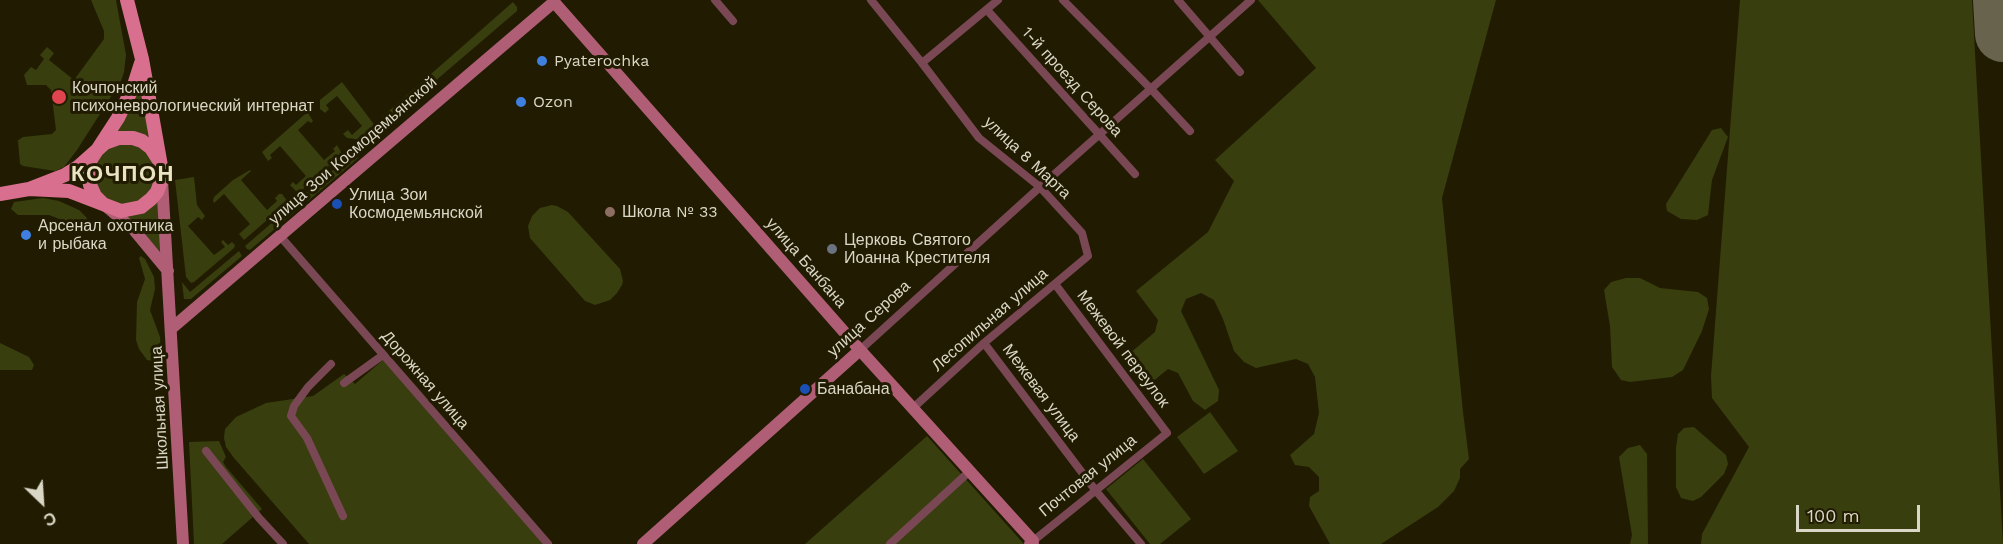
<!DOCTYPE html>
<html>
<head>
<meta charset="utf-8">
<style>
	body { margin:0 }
	#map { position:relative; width:2003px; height:544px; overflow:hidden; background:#211c01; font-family:"Work Sans",sans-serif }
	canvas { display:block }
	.north { position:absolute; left:12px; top:472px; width:60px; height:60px; -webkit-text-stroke:4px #211c01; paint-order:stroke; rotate:155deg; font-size:16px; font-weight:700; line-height:24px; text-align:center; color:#dad7c7 }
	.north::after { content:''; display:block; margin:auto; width:21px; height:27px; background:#dad7c7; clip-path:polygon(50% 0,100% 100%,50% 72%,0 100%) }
	.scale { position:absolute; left:1796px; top:505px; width:124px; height:27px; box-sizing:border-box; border:3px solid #dad7c7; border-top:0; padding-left:8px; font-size:18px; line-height:21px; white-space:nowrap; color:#dad7c7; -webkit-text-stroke:4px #211c01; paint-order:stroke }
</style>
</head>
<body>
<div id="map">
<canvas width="2003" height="544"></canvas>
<div class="north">С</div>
<div class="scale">100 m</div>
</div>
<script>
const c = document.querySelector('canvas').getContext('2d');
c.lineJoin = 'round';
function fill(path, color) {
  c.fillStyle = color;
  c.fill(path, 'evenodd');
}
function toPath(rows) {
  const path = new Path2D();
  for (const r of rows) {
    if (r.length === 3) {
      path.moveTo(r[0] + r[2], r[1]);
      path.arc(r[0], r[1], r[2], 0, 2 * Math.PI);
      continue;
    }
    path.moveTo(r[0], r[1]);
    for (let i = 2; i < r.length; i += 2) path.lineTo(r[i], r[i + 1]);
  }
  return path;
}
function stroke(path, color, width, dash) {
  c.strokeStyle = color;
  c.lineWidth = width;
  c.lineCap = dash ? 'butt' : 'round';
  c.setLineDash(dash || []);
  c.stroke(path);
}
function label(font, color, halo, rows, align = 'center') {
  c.font = font + ' "Work Sans",sans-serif';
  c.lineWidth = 6;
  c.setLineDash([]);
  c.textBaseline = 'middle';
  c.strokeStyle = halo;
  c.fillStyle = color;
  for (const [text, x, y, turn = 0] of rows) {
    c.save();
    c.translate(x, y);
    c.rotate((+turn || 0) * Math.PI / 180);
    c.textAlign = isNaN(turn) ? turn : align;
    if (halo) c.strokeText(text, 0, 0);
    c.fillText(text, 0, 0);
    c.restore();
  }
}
const green = toPath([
	[91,0,116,0,126,55,124,72,121,81,77,150,64,167,55,171,23,166,20,164,18,141,17,141,23,137,52,134,56,130,51,90,46,85,27,85,24,75,31,67,36,70,44,59,40,55,47,47,54,53,49,60,74,80,104,39,104,31],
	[1258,0,1496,0,1442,198,1463,412,1469,459,1460,469,1460,478,1454,491,1438,507,1381,544,1330,544,1309,506,1310,497,1319,491,1319,477,1309,467,1295,465,1290,455,1314,434,1319,413,1315,377,1308,364,1296,359,1256,368,1244,362,1234,351,1223,319,1214,300,1201,293,1186,299,1181,311,1219,390,1218,401,1205,410,1193,401,1178,373,1168,369,1145,388,1123,359,1155,332,1158,320,1136,291,1208,232,1234,181,1215,160,1316,68],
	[1740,0,1972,0,2003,544,1701,544,1702,534,1749,447,1712,398,1711,376],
	[513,2,517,7,517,11,406,106,388,116,382,117],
	[342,82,376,127,359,142,355,139,347,138,343,134,348,130,352,135,362,126,337,96,326,105,329,109,325,113,320,109,320,100],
	[141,83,151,140,116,133],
	[308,113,313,121,311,123,308,121,298,130,324,160,335,151,333,149,337,145,342,154,301,191,297,192,290,185,293,182,296,185,306,176,280,146,270,155,272,158,268,161,262,152,304,115],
	[1721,128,1728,137,1712,180,1708,215,1697,220,1681,219,1667,211,1666,204,1712,130],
	[125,174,31],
	[354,152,358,156,357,159,308,201,303,200,301,197],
	[250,170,251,171,241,180,267,210,277,201,275,198,279,194,282,194,288,202,244,240,239,234,250,224,224,194,214,203,213,201,214,197,233,180],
	[194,177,197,205,205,216,202,220,198,217,188,226,214,255,225,247,221,242,223,240,228,245,232,242,235,245,234,248,194,282,191,283,186,277,175,180],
	[160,190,165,261,118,213],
	[43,198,59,201,79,210,87,218,86,221,67,222,49,215,18,215,11,209,14,202],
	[295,203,298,209,250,250,247,249,245,246],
	[552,205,557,206,568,212,620,269,623,281,622,285,617,293,610,300,595,305,585,301,530,238,528,226,532,216,540,208],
	[239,251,242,256,191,299,184,299,182,282,190,292],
	[141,256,145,259,154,277,155,289,150,310,160,337,161,353,158,359,153,361,147,360,139,349,136,340,137,302,145,279,139,258],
	[1626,278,1640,278,1660,288,1698,292,1707,298,1709,309,1702,331,1683,370,1672,377,1630,382,1621,380,1612,367,1610,326,1604,290,1611,282],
	[0,343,29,357,34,365,32,370,0,370],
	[383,360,543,544,309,544,234,458,226,447,224,438,225,429,236,417,266,403,313,396,344,374,355,384],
	[1210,412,1238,451,1204,474,1177,437],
	[1694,427,1726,455,1728,464,1724,474,1701,497,1693,501,1681,498,1676,487,1676,448,1678,434,1684,428],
	[927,436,1024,544,805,544],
	[219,441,226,457,223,462,226,467,262,509,222,544,194,544,189,442],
	[1640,445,1647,454,1648,544,1630,544,1632,535,1619,457,1628,448],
	[1143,459,1191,519,1160,544,1150,544,1106,489]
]);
const runway = toPath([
	[2001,0,2003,34]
]);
const street = toPath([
	[715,0,733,21],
	[871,0,922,63,979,138,1040,187,1082,233,1088,256,984,343,913,408],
	[1063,0,1151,89,1190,131],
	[1178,0,1240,72],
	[987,10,1135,174],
	[922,63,998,0],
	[280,236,548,544],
	[984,343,1096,491,1141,544],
	[860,350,1040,187,1251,0],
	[331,364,308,387,294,406,291,416,307,438,343,516],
	[344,383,383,355],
	[206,451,259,518,283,544],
	[890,544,970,471],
	[1035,544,1033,541,1167,433,1055,284]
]);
const secondary = toPath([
	[162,180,183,544],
	[107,207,134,230,168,271],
	[172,328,554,2,860,350,1033,541,1030,544],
	[643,544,860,350]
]);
const primary = toPath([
	[29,189,69,191,121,211,141,207,151,199,157,192,161,181,161,166,142,59,127,0],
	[0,194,29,189,65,175,78,167,105,143,119,138,133,138,142,141,151,148,158,159],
	[102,203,95,196,90,185,88,173,90,161,118,118,134,85,141,63]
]);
const markers = [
	[542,61,6,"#3f7fe0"],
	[59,97,8,"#e0444e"],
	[521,102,6,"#3f7fe0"],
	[337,204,6,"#1a4fb4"],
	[610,212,6,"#8d6e63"],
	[26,235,6,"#3f7fe0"],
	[832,249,6,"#6b7280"],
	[805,389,6,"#1a4fb4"]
];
const poiNames = [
	["Pyaterochka",554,61],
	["Кочпонский",72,88],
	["психоневрологический интернат",72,106],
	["Ozon",533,102],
	["Улица Зои",349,195],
	["Космодемьянской",349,213],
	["Школа № 33",622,212],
	["Арсенал охотника",38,226],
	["и рыбака",38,244],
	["Церковь Святого",844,240],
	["Иоанна Крестителя",844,258],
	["Банабана",817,389]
];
const streetNames = [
	["1-й проезд Серова",1072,82,48],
	["улица Зои Космодемьянской",353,151,-41],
	["улица 8 Марта",1027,158,43],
	["улица Банбана",806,263,49],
	["улица Серова",869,319,-42],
	["Лесопильная улица",990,320,-41],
	["Межевой переулок",1123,349,53],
	["Дорожная улица",425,380,49],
	["Межевая улица",1041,393,53],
	["Школьная улица",160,408,-93],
	["Почтовая улица",1088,476,-39]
];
const districtNames = [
	["КОЧПОН",123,175]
];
fill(green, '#383e0e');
stroke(runway, '#67634c', 56);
stroke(street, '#7a4755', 8);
stroke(secondary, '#af5e76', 12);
stroke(primary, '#d96f8f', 14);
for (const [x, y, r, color] of markers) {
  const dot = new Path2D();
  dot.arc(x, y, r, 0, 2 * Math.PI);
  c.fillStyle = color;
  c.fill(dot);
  stroke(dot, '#211c01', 2);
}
label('16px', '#dad7c7', '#211c01', poiNames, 'left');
label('16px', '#dad7c7', '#211c01', streetNames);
c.letterSpacing = '1.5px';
label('bold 22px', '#eae4c3', '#211c01', districtNames);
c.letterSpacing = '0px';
</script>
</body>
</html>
